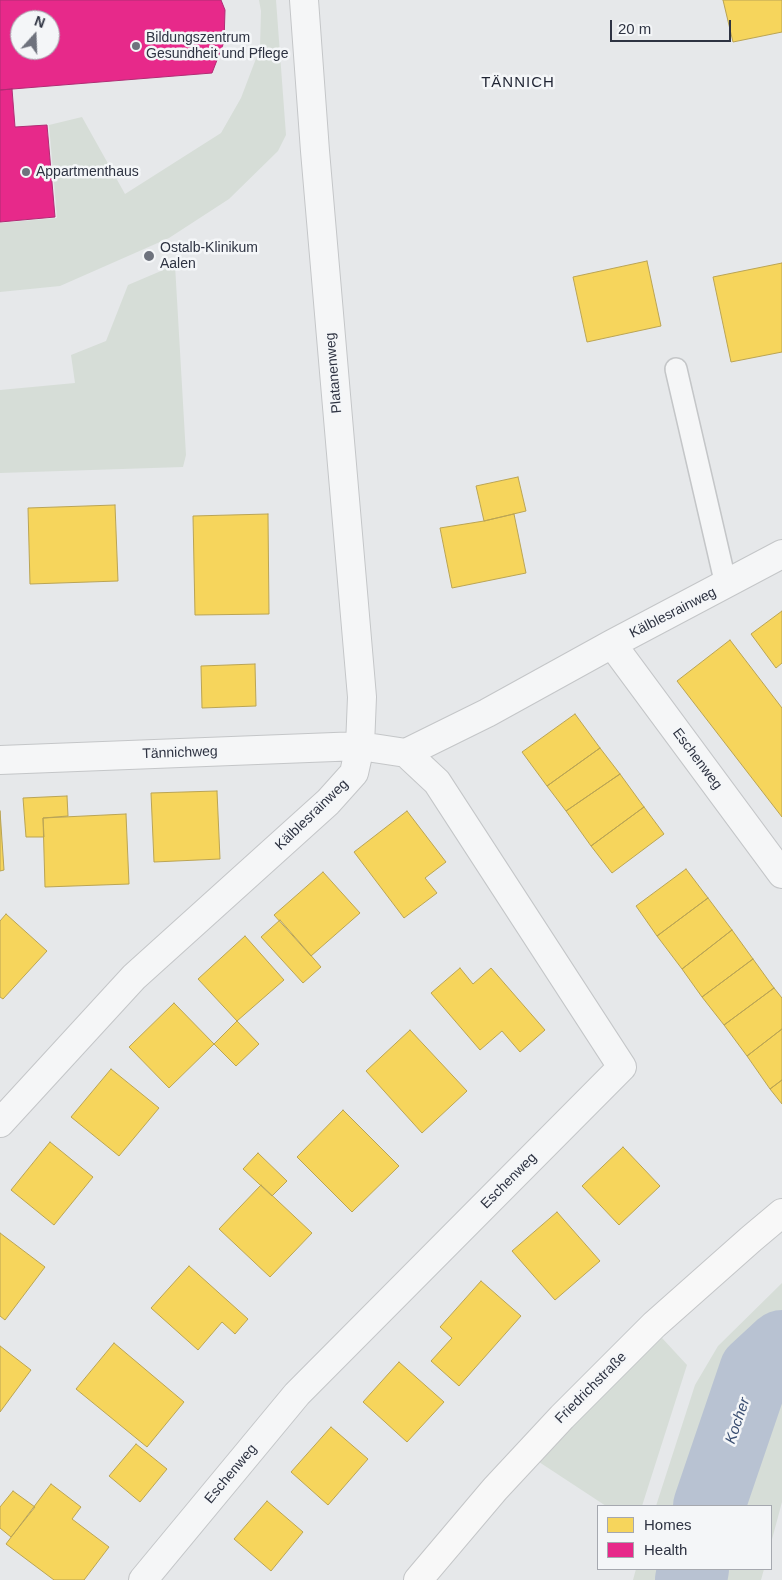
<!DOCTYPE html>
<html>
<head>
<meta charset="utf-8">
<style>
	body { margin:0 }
	#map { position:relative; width:782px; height:1580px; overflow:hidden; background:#e6e8ea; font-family:Helvetica,sans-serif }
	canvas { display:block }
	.legend { position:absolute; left:597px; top:1505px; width:175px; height:65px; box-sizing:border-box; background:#f4f6f8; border:1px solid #a5a8af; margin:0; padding:6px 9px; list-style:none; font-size:15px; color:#2e3342 }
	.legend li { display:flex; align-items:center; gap:10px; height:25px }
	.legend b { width:25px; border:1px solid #a5a8af }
	.north { position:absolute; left:10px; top:10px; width:50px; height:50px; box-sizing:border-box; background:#f4f6f8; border:1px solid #a5a8af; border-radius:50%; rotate:20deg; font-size:14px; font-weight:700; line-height:20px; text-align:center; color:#2e3342 }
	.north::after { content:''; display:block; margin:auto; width:18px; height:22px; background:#6e727d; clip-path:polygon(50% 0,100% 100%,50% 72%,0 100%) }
	.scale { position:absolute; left:610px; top:20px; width:121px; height:22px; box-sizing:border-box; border:2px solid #2e3342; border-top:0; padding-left:6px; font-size:15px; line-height:18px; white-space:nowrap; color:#2e3342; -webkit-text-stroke:4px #f4f6f8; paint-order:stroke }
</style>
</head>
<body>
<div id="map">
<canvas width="782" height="1580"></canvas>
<ul class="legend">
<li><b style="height:14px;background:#f6d55c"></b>Homes</li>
<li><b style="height:14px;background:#e7298a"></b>Health</li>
</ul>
<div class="north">N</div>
<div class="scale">20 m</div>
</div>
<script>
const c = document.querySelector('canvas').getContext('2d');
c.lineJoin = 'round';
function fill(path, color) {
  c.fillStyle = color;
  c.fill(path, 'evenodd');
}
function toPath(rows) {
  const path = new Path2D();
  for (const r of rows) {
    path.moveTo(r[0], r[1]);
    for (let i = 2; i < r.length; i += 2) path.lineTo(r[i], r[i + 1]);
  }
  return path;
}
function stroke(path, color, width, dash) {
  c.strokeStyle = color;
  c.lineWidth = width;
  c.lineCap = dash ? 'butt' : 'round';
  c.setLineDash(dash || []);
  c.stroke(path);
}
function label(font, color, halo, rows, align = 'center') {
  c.font = font + ' Helvetica,sans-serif';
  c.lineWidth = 5;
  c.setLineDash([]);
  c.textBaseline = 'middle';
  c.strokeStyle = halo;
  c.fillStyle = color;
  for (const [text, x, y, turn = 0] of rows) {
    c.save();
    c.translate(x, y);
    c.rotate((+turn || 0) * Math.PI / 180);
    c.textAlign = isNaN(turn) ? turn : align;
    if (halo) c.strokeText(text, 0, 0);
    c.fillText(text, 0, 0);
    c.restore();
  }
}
const green = toPath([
	[259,0,276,0,286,135,278,151,229,199,169,238,60,286,0,292,0,223,57,218,49,125,82,117,125,194,221,133,241,98,260,48,261,11],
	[175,265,186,455,183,467,0,473,0,390,75,383,71,355,106,341,128,285],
	[782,1283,782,1502,771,1543,771,1506,656,1506,695,1385,718,1346],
	[662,1338,687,1365,642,1506,606,1506,536,1460],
	[636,1569,764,1569,761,1580,633,1580]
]);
const homes = toPath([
	[723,0,782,0,782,32,733,42,723,0],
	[647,261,661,326,587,342,573,277,647,261],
	[782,263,782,352,731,362,713,277,782,263],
	[518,477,526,511,484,521,476,486,518,477],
	[115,505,118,581,30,584,28,508,115,505],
	[268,514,269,614,195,615,193,516,268,514],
	[514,514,526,573,452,588,440,528,484,521,514,514],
	[782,611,782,663,776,668,751,634,782,611],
	[730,640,782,708,782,817,677,681,730,640],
	[255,664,256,706,202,708,201,666,255,664],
	[575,714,600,748,547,786,522,752,575,714],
	[600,748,620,774,566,811,547,786,600,748],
	[620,774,644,807,591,846,566,811,620,774],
	[217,791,220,859,154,862,151,793,217,791],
	[67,796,68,816,43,818,44,837,26,837,23,798,67,796],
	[644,807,664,834,612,873,591,846,644,807],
	[0,811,4,870,0,871,0,811],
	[407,811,446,862,425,878,437,893,404,918,354,852,407,811],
	[126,814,129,884,45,887,43,818,126,814],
	[686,869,708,898,657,936,636,906,686,869],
	[323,872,360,913,311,956,274,915,323,872],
	[708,898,732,930,682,969,657,936,708,898],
	[6,914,47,951,3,999,0,997,0,921,6,914],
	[280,920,321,967,303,983,261,937,280,920],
	[732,930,753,959,702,997,682,969,732,930],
	[245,936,284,980,237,1021,198,979,245,936],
	[753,959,774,988,724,1025,702,997,753,959],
	[460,968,473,984,491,968,545,1030,520,1052,502,1031,480,1050,431,993,460,968],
	[774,988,782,998,782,1029,747,1056,724,1025,774,988],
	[174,1003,214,1044,169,1088,129,1047,174,1003],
	[237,1021,259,1044,236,1066,214,1044,237,1021],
	[782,1029,782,1080,770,1089,747,1056,782,1029],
	[410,1030,467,1091,422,1133,366,1071,410,1030],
	[111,1069,159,1108,119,1156,71,1117,111,1069],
	[782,1080,782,1104,770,1089,782,1080],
	[343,1110,399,1166,352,1212,297,1157,343,1110],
	[50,1142,93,1177,54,1225,11,1190,50,1142],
	[623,1147,660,1186,619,1225,582,1186,623,1147],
	[258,1153,287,1181,272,1196,243,1169,258,1153],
	[261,1185,312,1233,270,1277,219,1229,261,1185],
	[557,1212,600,1261,555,1300,512,1251,557,1212],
	[0,1233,45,1267,5,1320,0,1316,0,1233],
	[189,1266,248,1319,235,1334,222,1322,198,1350,151,1308,189,1266],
	[481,1281,521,1316,459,1386,431,1361,452,1338,440,1327,481,1281],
	[114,1343,184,1402,147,1447,76,1389,114,1343],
	[0,1346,31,1370,0,1412,0,1346],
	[399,1362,444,1402,407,1442,363,1402,399,1362],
	[331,1427,368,1459,328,1505,291,1472,331,1427],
	[136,1444,167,1469,140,1502,109,1476,136,1444],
	[51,1484,81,1507,72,1519,109,1547,84,1580,54,1580,6,1544,51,1484],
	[13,1491,35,1507,11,1537,0,1528,0,1507,13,1491],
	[267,1501,303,1532,271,1571,234,1539,267,1501]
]);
const health = toPath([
	[0,0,221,0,225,10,224,42,212,73,0,90,0,0],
	[20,20,50,20,50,50,20,50,20,20],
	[12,89,15,127,47,125,55,217,0,222,0,90,12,89]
]);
const river = toPath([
	[709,1506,755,1371,782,1346],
	[691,1580,693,1569]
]);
const service = toPath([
	[676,369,726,585]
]);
const minor = toPath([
	[612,644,782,874],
	[0,760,360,746,406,753,487,713,612,644,782,554],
	[0,1123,134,977,328,802,354,773,360,746,362,697,315,151,304,0],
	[143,1580,297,1394,622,1067,437,782,406,753]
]);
const secondary = toPath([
	[418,1580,495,1489,562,1417,654,1325,751,1239,782,1213]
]);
const markers = [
	[136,46,5,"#6e727d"],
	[26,172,5,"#6e727d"],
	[149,256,6,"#6e727d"]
];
const poiNames = [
	["Bildungszentrum",146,38],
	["Gesundheit und Pflege",146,54],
	["Appartmenthaus",36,172],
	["Ostalb-Klinikum",160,248],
	["Aalen",160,264]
];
const streetNames = [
	["Platanenweg",334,373,-95],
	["Kälblesrainweg",673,613,-27],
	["Tännichweg",180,753,-2],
	["Eschenweg",697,759,53],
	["Kälblesrainweg",312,815,-44],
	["Eschenweg",509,1181,-45],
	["Friedrichstraße",591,1388,-45],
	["Eschenweg",231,1474,-50]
];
const neighbourhoodNames = [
	["TÄNNICH",518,83]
];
const waterNames = [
	["Kocher",738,1421,-71]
];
fill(green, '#d6ddd7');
fill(homes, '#f6d55c');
stroke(homes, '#baa454', 1);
fill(health, '#e7298a');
stroke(health, '#b02c74', 1);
stroke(river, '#b8c2d2', 72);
stroke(service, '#c4c6c8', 24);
stroke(minor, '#c4c6c8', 30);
stroke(secondary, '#c4c6c8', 30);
stroke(service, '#f5f6f7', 21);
stroke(minor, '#f5f6f7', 28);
stroke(secondary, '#f8f8f8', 28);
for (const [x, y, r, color] of markers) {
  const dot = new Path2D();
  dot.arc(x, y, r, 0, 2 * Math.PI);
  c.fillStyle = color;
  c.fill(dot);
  stroke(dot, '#f4f6f8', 2);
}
label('14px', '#2e3342', '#f4f6f8', poiNames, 'left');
label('14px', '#2e3342', '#f4f6f8', streetNames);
c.letterSpacing = '1px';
label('15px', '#1f2433', '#f4f6f8', neighbourhoodNames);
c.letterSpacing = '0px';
label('italic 15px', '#3b4f72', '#f4f6f8', waterNames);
</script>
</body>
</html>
